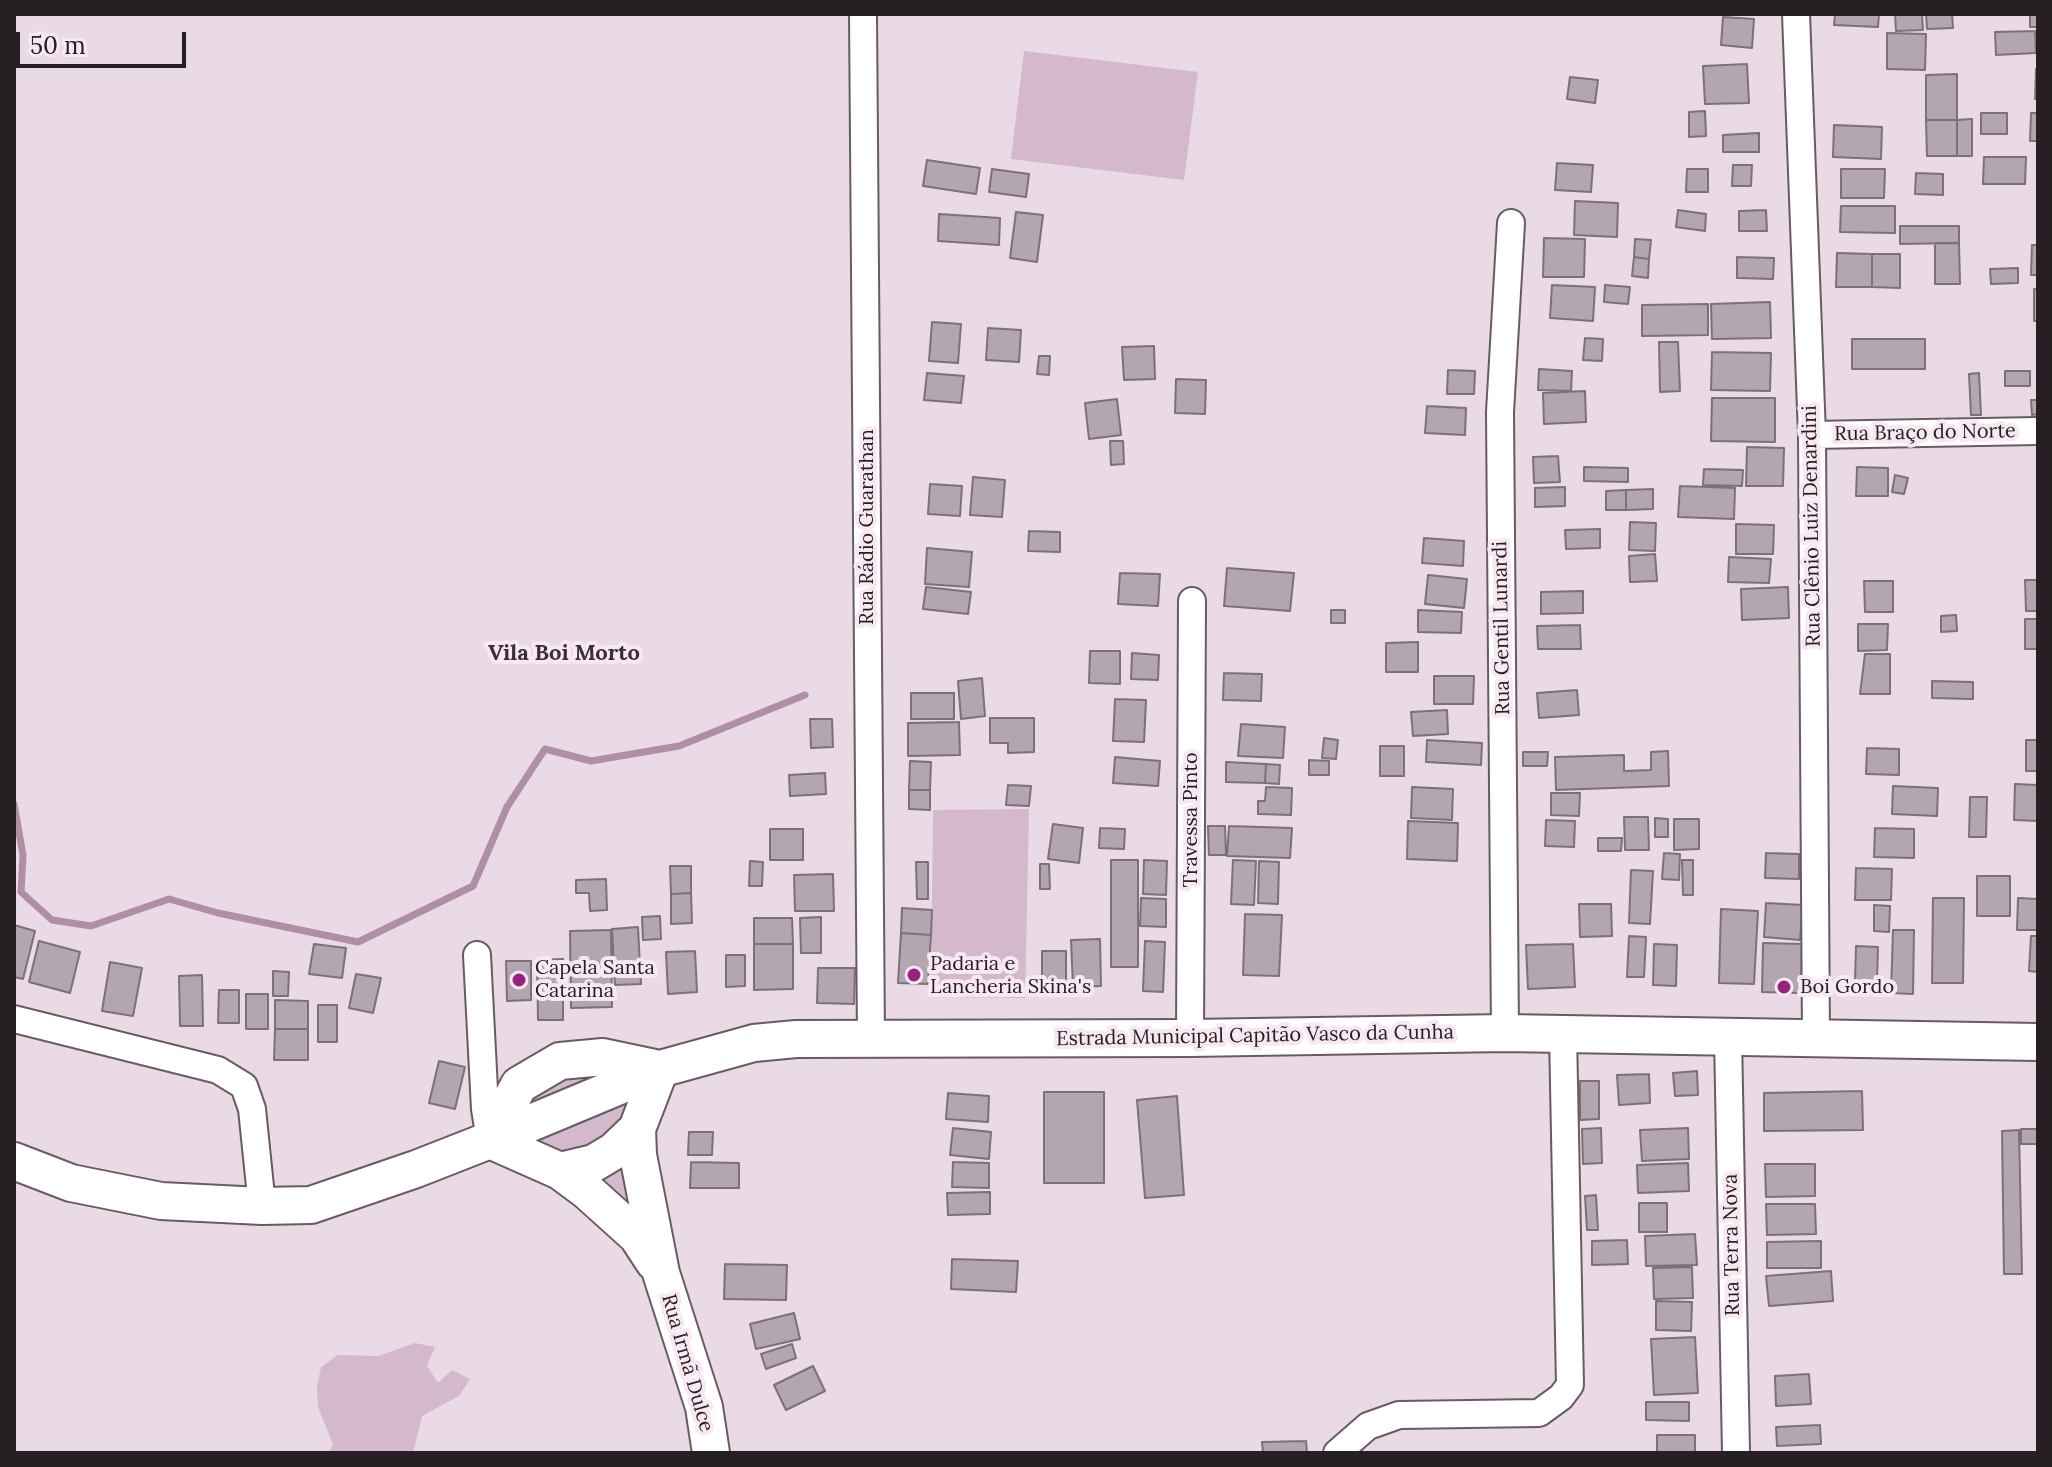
<!DOCTYPE html>
<html>
<head>
<meta charset="utf-8">
<style>
	body { margin:0 }
	#map { position:relative; width:2052px; height:1467px; overflow:hidden; background:#e9dae5; font-family:Lora,serif }
	canvas { display:block }
	.frame { position:absolute; inset:0; border:16px solid #262024; pointer-events:none }
	.scale { position:absolute; left:16px; top:32px; width:170px; height:36px; box-sizing:border-box; border:4px solid #262024; border-top:0; padding-left:10px; font-size:24px; line-height:28px; white-space:nowrap; color:#262024; -webkit-text-stroke:6px #f7e8f2; paint-order:stroke }
</style>
</head>
<body>
<div id="map">
<canvas width="2052" height="1467"></canvas>
<div class="frame"></div>
<div class="scale">50 m</div>
</div>
<script>
const c = document.querySelector('canvas').getContext('2d');
c.lineJoin = 'round';
function fill(path, color) {
  c.fillStyle = color;
  c.fill(path, 'evenodd');
}
function toPath(rows) {
  const path = new Path2D();
  for (const r of rows) {
    path.moveTo(r[0], r[1]);
    for (let i = 2; i < r.length; i += 2) path.lineTo(r[i], r[i + 1]);
  }
  return path;
}
function stroke(path, color, width, dash) {
  c.strokeStyle = color;
  c.lineWidth = width;
  c.lineCap = dash ? 'butt' : 'round';
  c.setLineDash(dash || []);
  c.stroke(path);
}
function label(font, color, halo, rows, align = 'center') {
  c.font = font + ' Lora,serif';
  c.lineWidth = 8;
  c.setLineDash([]);
  c.textBaseline = 'middle';
  c.strokeStyle = halo;
  c.fillStyle = color;
  for (const [text, x, y, turn = 0] of rows) {
    c.save();
    c.translate(x, y);
    c.rotate((+turn || 0) * Math.PI / 180);
    c.textAlign = isNaN(turn) ? turn : align;
    if (halo) c.strokeText(text, 0, 0);
    c.fillText(text, 0, 0);
    c.restore();
  }
}
const green = toPath([
	[1024,51,1198,72,1184,180,1011,159],
	[1029,809,1025,998,931,997,933,810],
	[563,1070,612,1073,520,1110,529,1088],
	[632,1100,632,1111,603,1143,565,1154,530,1141],
	[627,1151,645,1231,584,1173],
	[415,1343,435,1347,427,1366,438,1383,452,1370,470,1379,459,1396,422,1416,413,1453,329,1453,333,1444,318,1407,317,1387,321,1367,338,1355,378,1356]
]);
const stream = toPath([
	[14,804,23,855,21,892,52,920,91,926,169,899,218,913,358,942,473,886,507,807,545,749,591,761,679,746,805,695]
]);
const building = toPath([
	[1835,14,1879,14,1878,27,1834,25,1835,14],
	[1895,14,1922,14,1923,30,1896,31,1895,14],
	[1926,14,1952,14,1953,28,1927,29,1926,14],
	[2030,14,2038,14,2038,27,2030,27,2030,14],
	[1723,17,1754,19,1752,48,1721,45,1723,17],
	[2035,31,2036,53,1996,55,1995,32,2035,31],
	[1887,33,1926,34,1925,70,1887,69,1887,33],
	[1747,64,1749,103,1705,104,1703,66,1747,64],
	[2036,69,2038,69,2038,99,2035,99,2036,69],
	[1957,74,1957,120,1926,120,1926,75,1957,74],
	[1570,77,1598,80,1595,103,1567,99,1570,77],
	[1705,111,1706,136,1689,137,1689,112,1705,111],
	[1981,113,2007,113,2007,134,1981,134,1981,113],
	[2031,113,2038,113,2038,141,2030,141,2031,113],
	[1972,119,1972,156,1957,156,1957,120,1972,119],
	[1926,120,1957,120,1957,156,1927,156,1926,120],
	[1834,125,1882,127,1881,159,1833,157,1834,125],
	[1759,133,1759,152,1723,152,1723,135,1759,133],
	[1984,157,2026,157,2025,184,1983,184,1984,157],
	[927,160,980,168,976,194,923,186,927,160],
	[1557,163,1593,165,1591,192,1555,190,1557,163],
	[1733,165,1752,165,1751,186,1732,186,1733,165],
	[992,169,1029,174,1026,197,989,192,992,169],
	[1687,169,1708,169,1708,192,1686,192,1687,169],
	[1841,169,1885,169,1884,198,1841,198,1841,169],
	[1916,173,1943,174,1943,195,1915,194,1916,173],
	[1575,201,1618,203,1617,237,1574,235,1575,201],
	[1841,206,1895,206,1895,233,1840,232,1841,206],
	[1678,210,1706,214,1705,231,1676,227,1678,210],
	[1766,210,1767,231,1739,231,1739,211,1766,210],
	[1016,212,1043,215,1037,262,1010,258,1016,212],
	[939,214,1000,218,999,245,938,241,939,214],
	[1900,226,1959,226,1959,243,1900,244,1900,226],
	[1544,238,1585,239,1584,277,1543,277,1544,238],
	[1635,239,1651,240,1649,259,1634,257,1635,239],
	[1935,243,1959,243,1960,284,1935,284,1935,243],
	[2032,245,2038,245,2038,275,2031,275,2032,245],
	[1837,253,1872,254,1872,287,1836,287,1837,253],
	[1872,254,1900,254,1900,288,1872,287,1872,254],
	[1634,257,1649,259,1648,278,1632,276,1634,257],
	[1737,257,1774,258,1773,279,1737,278,1737,257],
	[2018,268,2018,283,1991,284,1990,269,2018,268],
	[1552,285,1595,287,1593,321,1550,318,1552,285],
	[1605,285,1630,287,1628,304,1604,302,1605,285],
	[2034,289,2038,289,2038,321,2034,321,2034,289],
	[1770,302,1771,338,1712,339,1711,304,1770,302],
	[1708,304,1708,335,1642,336,1642,305,1708,304],
	[932,322,961,324,958,363,929,361,932,322],
	[988,328,1021,330,1019,362,986,360,988,328],
	[1585,338,1603,339,1602,361,1583,360,1585,338],
	[1852,339,1925,339,1925,369,1852,369,1852,339],
	[1659,342,1678,342,1680,391,1660,392,1659,342],
	[1154,346,1155,379,1124,380,1122,347,1154,346],
	[1712,352,1771,353,1770,391,1711,390,1712,352],
	[1039,356,1050,356,1049,375,1037,374,1039,356],
	[1539,369,1572,371,1571,391,1538,390,1539,369],
	[1448,370,1475,371,1474,394,1447,394,1448,370],
	[2005,371,2030,371,2030,386,2005,386,2005,371],
	[927,373,964,376,961,403,924,400,927,373],
	[1979,373,1981,415,1971,415,1969,374,1979,373],
	[1176,379,1206,380,1205,414,1175,413,1176,379],
	[1585,391,1586,422,1544,424,1543,393,1585,391],
	[1712,398,1775,398,1775,442,1711,441,1712,398],
	[1117,399,1121,435,1089,439,1085,403,1117,399],
	[2031,400,2038,400,2038,414,2032,415,2031,400],
	[1427,406,1466,408,1465,435,1425,433,1427,406],
	[1110,441,1123,441,1124,464,1111,465,1110,441],
	[1747,447,1784,448,1783,486,1746,486,1747,447],
	[1558,456,1560,482,1534,483,1533,457,1558,456],
	[1584,467,1628,468,1628,482,1584,481,1584,467],
	[1857,467,1888,468,1888,496,1856,496,1857,467],
	[1704,469,1743,470,1742,486,1703,485,1704,469],
	[1895,475,1908,478,1904,494,1892,492,1895,475],
	[973,477,1005,480,1002,517,970,515,973,477],
	[930,484,962,486,960,516,928,514,930,484],
	[1680,486,1735,488,1734,519,1678,517,1680,486],
	[1565,487,1565,506,1535,507,1535,488,1565,487],
	[1653,489,1653,509,1626,510,1626,490,1653,489],
	[1626,490,1626,510,1606,510,1606,491,1626,490],
	[1630,522,1656,523,1655,551,1629,550,1630,522],
	[1736,524,1774,525,1773,554,1736,554,1736,524],
	[1600,529,1600,548,1566,549,1565,530,1600,529],
	[1029,531,1060,532,1060,552,1028,551,1029,531],
	[1424,538,1464,541,1463,566,1422,563,1424,538],
	[927,548,972,552,969,587,925,584,927,548],
	[1655,554,1657,581,1630,582,1629,556,1655,554],
	[1729,557,1771,559,1769,583,1728,582,1729,557],
	[1227,568,1294,573,1290,611,1224,606,1227,568],
	[1120,573,1160,574,1158,606,1118,604,1120,573],
	[1428,575,1467,579,1464,608,1425,604,1428,575],
	[2025,580,2038,580,2038,611,2026,611,2025,580],
	[1864,581,1893,581,1893,612,1865,612,1864,581],
	[926,587,971,592,968,614,923,609,926,587],
	[1788,587,1789,618,1742,620,1741,589,1788,587],
	[1583,591,1583,613,1541,614,1541,592,1583,591],
	[1331,610,1345,610,1345,623,1331,623,1331,610],
	[1418,610,1462,612,1461,633,1418,632,1418,610],
	[1956,615,1957,631,1941,632,1941,616,1956,615],
	[2025,619,2038,619,2038,649,2025,649,2025,619],
	[1858,624,1888,624,1887,650,1858,651,1858,624],
	[1580,625,1581,649,1538,649,1537,626,1580,625],
	[1418,642,1418,672,1386,672,1386,643,1418,642],
	[1090,651,1120,651,1120,684,1089,683,1090,651],
	[1132,653,1159,655,1158,680,1131,679,1132,653],
	[1865,654,1890,654,1890,694,1860,694,1865,654],
	[1224,673,1262,674,1261,701,1223,700,1224,673],
	[1434,676,1474,676,1473,704,1434,704,1434,676],
	[982,678,985,716,961,719,958,681,982,678],
	[1932,681,1973,682,1973,699,1932,698,1932,681],
	[1577,690,1579,715,1539,718,1537,693,1577,690],
	[911,693,954,693,954,719,911,719,911,693],
	[1115,699,1146,700,1144,742,1113,741,1115,699],
	[1447,710,1448,734,1413,736,1411,712,1447,710],
	[990,718,1034,718,1034,752,1008,753,1008,743,990,743,990,718],
	[810,719,832,719,833,747,811,748,810,719],
	[959,722,960,755,908,756,908,723,959,722],
	[1241,724,1285,727,1283,758,1238,756,1241,724],
	[1324,738,1338,740,1336,759,1322,758,1324,738],
	[1427,740,1482,743,1481,765,1426,762,1427,740],
	[2026,740,2038,740,2038,771,2026,771,2026,740],
	[1380,746,1404,746,1404,776,1380,776,1380,746],
	[1867,748,1899,749,1899,775,1866,774,1867,748],
	[1668,751,1669,786,1556,790,1555,757,1624,755,1624,771,1651,770,1651,752,1668,751],
	[1523,752,1548,752,1547,766,1523,766,1523,752],
	[1115,757,1160,761,1158,786,1113,783,1115,757],
	[1309,760,1329,761,1329,775,1309,775,1309,760],
	[910,761,931,762,930,790,909,790,910,761],
	[1226,762,1266,764,1265,783,1226,782,1226,762],
	[1266,764,1280,765,1279,784,1265,783,1266,764],
	[825,773,826,794,790,796,789,775,825,773],
	[2015,784,2038,785,2038,821,2014,820,2015,784],
	[1008,785,1031,786,1029,806,1006,805,1008,785],
	[1893,786,1938,788,1937,816,1892,814,1893,786],
	[1266,787,1292,788,1291,815,1258,814,1258,801,1265,801,1266,787],
	[1412,787,1453,789,1452,820,1411,818,1412,787],
	[909,790,930,790,930,810,909,809,909,790],
	[1551,793,1580,793,1579,816,1551,815,1551,793],
	[1970,797,1987,797,1986,837,1969,837,1970,797],
	[1624,817,1648,817,1649,850,1625,850,1624,817],
	[1655,818,1668,819,1668,837,1655,837,1655,818],
	[1674,819,1699,819,1699,849,1674,850,1674,819],
	[1546,820,1575,821,1574,847,1545,846,1546,820],
	[1408,821,1458,823,1457,861,1407,859,1408,821],
	[1053,824,1083,828,1079,863,1048,859,1053,824],
	[1208,826,1225,826,1226,855,1209,855,1208,826],
	[1229,826,1292,828,1290,858,1227,856,1229,826],
	[1100,828,1125,829,1124,849,1099,848,1100,828],
	[1875,828,1914,829,1914,858,1874,857,1875,828],
	[770,829,803,829,803,860,770,860,770,829],
	[1598,838,1622,838,1621,851,1598,851,1598,838],
	[1664,853,1680,854,1679,880,1662,879,1664,853],
	[1766,853,1799,854,1799,879,1765,878,1766,853],
	[1111,860,1138,860,1138,967,1111,967,1111,860],
	[1144,860,1167,861,1166,895,1143,894,1144,860],
	[1233,860,1256,861,1254,905,1231,904,1233,860],
	[1682,860,1693,860,1693,895,1683,895,1682,860],
	[750,861,763,862,762,886,749,886,750,861],
	[1259,861,1279,862,1278,904,1258,903,1259,861],
	[916,862,928,862,928,899,917,899,916,862],
	[1040,864,1049,864,1050,889,1040,889,1040,864],
	[670,866,691,866,691,893,671,894,670,866],
	[1856,868,1892,869,1891,900,1855,900,1856,868],
	[1631,870,1653,871,1650,924,1629,923,1631,870],
	[833,874,834,911,795,911,794,875,833,874],
	[1977,876,2010,876,2010,916,1977,916,1977,876],
	[606,879,607,910,590,911,589,893,576,893,576,880,606,879],
	[691,893,692,923,671,924,671,894,691,893],
	[1141,898,1166,899,1166,927,1140,926,1141,898],
	[1933,898,1964,898,1963,983,1932,983,1933,898],
	[2018,898,2038,899,2038,930,2017,930,2018,898],
	[1766,903,1803,905,1800,940,1764,937,1766,903],
	[1579,904,1611,904,1612,936,1580,937,1579,904],
	[1874,905,1890,906,1889,932,1874,931,1874,905],
	[902,908,932,910,931,935,901,933,902,908],
	[1721,909,1758,911,1754,984,1719,983,1721,909],
	[1245,914,1282,915,1279,976,1243,975,1245,914],
	[660,916,661,939,643,940,642,917,660,916],
	[821,917,821,953,801,953,800,918,821,917],
	[754,918,792,918,793,944,754,944,754,918],
	[14,925,35,931,23,979,14,977,14,925],
	[638,927,641,984,615,985,612,929,638,927],
	[611,930,612,1007,571,1008,570,931,611,930],
	[1893,930,1914,930,1913,994,1891,993,1893,930],
	[901,933,931,935,928,984,898,983,901,933],
	[1629,936,1646,937,1644,977,1627,977,1629,936],
	[2031,936,2038,936,2038,972,2029,971,2031,936],
	[1100,939,1101,986,1073,987,1071,940,1100,939],
	[39,941,80,952,70,993,29,982,39,941],
	[1145,941,1165,942,1163,992,1143,991,1145,941],
	[1763,943,1802,944,1801,993,1762,992,1763,943],
	[314,944,346,948,342,978,309,974,314,944],
	[754,944,793,944,793,989,754,990,754,944],
	[1573,944,1575,987,1528,989,1526,945,1573,944],
	[1654,944,1677,945,1676,986,1653,985,1654,944],
	[1856,946,1878,947,1877,981,1855,981,1856,946],
	[695,951,697,992,668,994,666,952,695,951],
	[1042,951,1066,951,1066,992,1042,992,1042,951],
	[726,955,745,955,745,986,726,987,726,955],
	[563,959,563,1020,538,1020,537,960,563,959],
	[506,961,531,961,531,1000,507,1001,506,961],
	[110,962,142,968,133,1016,102,1011,110,962],
	[818,968,855,968,854,1004,817,1003,818,968],
	[273,971,289,972,288,996,273,996,273,971],
	[356,974,381,978,373,1013,349,1008,356,974],
	[202,975,203,1026,180,1026,179,976,202,975],
	[219,990,239,990,239,1023,218,1023,219,990],
	[246,994,268,994,268,1029,246,1029,246,994],
	[275,1000,308,1001,308,1029,275,1029,275,1000],
	[318,1005,337,1005,337,1042,318,1042,318,1005],
	[275,1029,308,1029,308,1060,274,1060,275,1029],
	[439,1061,465,1067,455,1109,429,1103,439,1061],
	[1697,1071,1698,1095,1675,1096,1673,1073,1697,1071],
	[1649,1074,1650,1103,1619,1105,1617,1075,1649,1074],
	[1580,1081,1599,1081,1599,1119,1580,1120,1580,1081],
	[1862,1091,1863,1130,1764,1131,1764,1093,1862,1091],
	[1044,1092,1104,1092,1104,1183,1044,1183,1044,1092],
	[948,1093,989,1096,988,1122,946,1119,948,1093],
	[1177,1096,1184,1195,1145,1198,1137,1100,1177,1096],
	[953,1128,991,1132,989,1159,950,1155,953,1128],
	[1601,1128,1602,1163,1583,1164,1582,1129,1601,1128],
	[1688,1128,1689,1159,1642,1161,1640,1130,1688,1128],
	[2021,1129,2038,1129,2038,1144,2021,1144,2021,1129],
	[2019,1130,2022,1274,2004,1274,2002,1131,2019,1130],
	[689,1132,713,1132,712,1155,688,1155,689,1132],
	[691,1162,739,1163,739,1188,690,1188,691,1162],
	[953,1162,989,1163,989,1188,952,1187,953,1162],
	[1688,1163,1689,1191,1638,1193,1637,1165,1688,1163],
	[1765,1164,1815,1164,1815,1196,1766,1197,1765,1164],
	[990,1192,990,1214,948,1215,947,1193,990,1192],
	[1596,1195,1598,1230,1587,1230,1585,1196,1596,1195],
	[1639,1203,1667,1203,1667,1232,1639,1232,1639,1203],
	[1766,1204,1815,1204,1816,1234,1767,1235,1766,1204],
	[1695,1234,1697,1265,1646,1266,1645,1236,1695,1234],
	[1627,1240,1628,1264,1592,1265,1592,1241,1627,1240],
	[1821,1241,1821,1268,1767,1268,1767,1242,1821,1241],
	[952,1259,1018,1261,1016,1292,951,1289,952,1259],
	[725,1264,787,1265,786,1300,724,1299,725,1264],
	[1692,1267,1693,1298,1654,1299,1653,1268,1692,1267],
	[1831,1271,1833,1301,1769,1306,1766,1276,1831,1271],
	[1656,1301,1692,1302,1691,1331,1656,1330,1656,1301],
	[794,1313,800,1339,756,1349,750,1324,794,1313],
	[1695,1337,1698,1393,1654,1395,1651,1339,1695,1337],
	[792,1344,796,1358,766,1369,761,1354,792,1344],
	[813,1366,825,1391,786,1410,774,1385,813,1366],
	[1809,1374,1811,1404,1776,1406,1775,1376,1809,1374],
	[1646,1402,1689,1402,1689,1421,1646,1420,1646,1402],
	[1820,1425,1821,1444,1777,1446,1776,1427,1820,1425],
	[1657,1435,1695,1435,1695,1453,1657,1453,1657,1435],
	[1306,1441,1307,1453,1263,1453,1262,1442,1306,1441]
]);
const street = toPath([
	[863,14,871,1039],
	[1796,14,1812,435,1816,1038],
	[1812,435,2038,431],
	[477,955,485,1109,490,1140],
	[14,1019,218,1070,244,1086,252,1109,262,1206],
	[1505,1033,1500,412,1511,223],
	[1728,1037,1736,1453],
	[1190,1038,1192,601],
	[1337,1453,1368,1426,1399,1415,1539,1413,1561,1397,1570,1385,1563,1034]
]);
const secondary = toPath([
	[660,1069,637,1129,638,1155,661,1273,704,1407,711,1453],
	[490,1140,560,1171,587,1191,637,1236,654,1262],
	[490,1140,519,1085,560,1061,603,1057,660,1069],
	[14,1161,71,1183,161,1201,262,1206,311,1205,416,1169,490,1140,660,1069,754,1043,796,1039,1190,1038,1505,1033,2038,1042],
	[560,1171,594,1163,614,1151,637,1129]
]);
const markers = [
	[914,975,8,"#962380"],
	[519,980,8,"#962380"],
	[1784,987,8,"#962380"]
];
const streetNames = [
	["Rua Braço do Norte",1925,433,-1],
	["Rua Clênio Luiz Denardini",1812,526,-91],
	["Rua Rádio Guarathan",867,527,-90],
	["Rua Gentil Lunardi",1502,628,-91],
	["Travessa Pinto",1191,820,-90],
	["Estrada Municipal Capitão Vasco da Cunha",1255,1036,-1],
	["Rua Terra Nova",1732,1245,-91],
	["Rua Irmã Dulce",687,1363,74]
];
const poiNames = [
	["Padaria e",930,964],
	["Lancheria Skina's",930,987],
	["Capela Santa",535,968],
	["Catarina",535,991],
	["Boi Gordo",1800,987]
];
const neighbourhoodNames = [
	["Vila Boi Morto",564,654]
];
fill(green, '#d3b9cb');
stroke(stream, '#b08ea6', 7);
fill(building, '#b4a6b0');
stroke(building, '#7d7079', 2);
stroke(street, '#685b64', 30);
stroke(secondary, '#685b64', 40);
stroke(street, '#fff', 26);
stroke(secondary, '#fff', 36);
for (const [x, y, r, color] of markers) {
  const dot = new Path2D();
  dot.arc(x, y, r, 0, 2 * Math.PI);
  c.fillStyle = color;
  c.fill(dot);
  stroke(dot, '#f7e8f2', 3);
}
label('20px', '#262024', '#f7e8f2', streetNames);
label('20px', '#262024', '#f7e8f2', poiNames, 'left');
label('bold 22px', '#3b2f37', '#f7e8f2', neighbourhoodNames);
</script>
</body>
</html>
